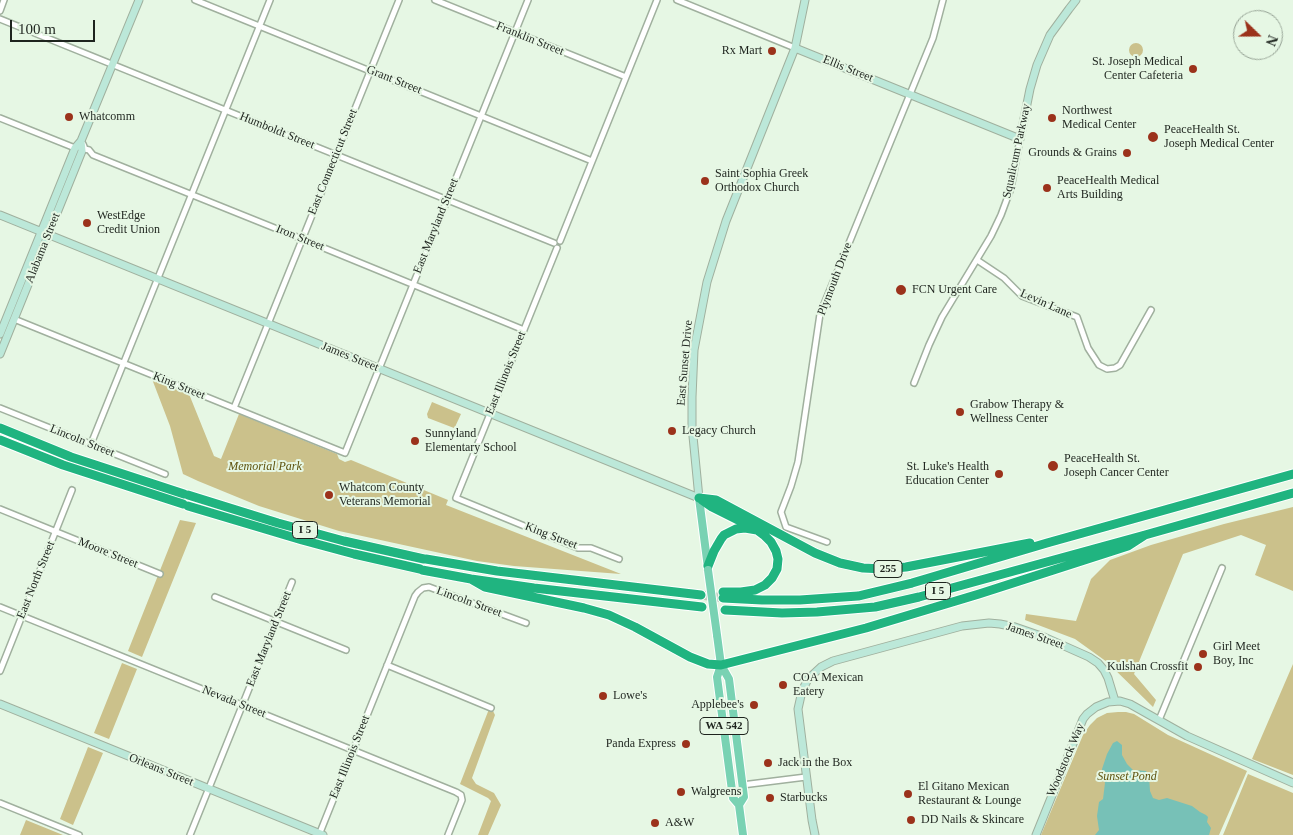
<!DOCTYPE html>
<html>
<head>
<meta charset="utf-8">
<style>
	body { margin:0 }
	#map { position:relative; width:1293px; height:835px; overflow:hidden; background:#e6f7e4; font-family:Georgia,serif }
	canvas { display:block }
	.north { position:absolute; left:1233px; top:10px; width:50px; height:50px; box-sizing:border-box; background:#e6f7e4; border:1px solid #96a395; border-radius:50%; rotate:112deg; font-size:14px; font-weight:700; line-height:20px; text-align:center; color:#1e241e }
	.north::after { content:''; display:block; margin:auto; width:18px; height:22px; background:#9b321b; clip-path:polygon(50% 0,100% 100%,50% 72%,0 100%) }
	.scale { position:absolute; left:10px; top:20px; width:85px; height:22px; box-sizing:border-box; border:2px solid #1e241e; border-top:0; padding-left:6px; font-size:15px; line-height:18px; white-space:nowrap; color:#1e241e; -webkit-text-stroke:4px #e6f7e4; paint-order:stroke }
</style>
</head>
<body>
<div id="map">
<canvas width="1293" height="835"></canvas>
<div class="north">N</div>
<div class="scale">100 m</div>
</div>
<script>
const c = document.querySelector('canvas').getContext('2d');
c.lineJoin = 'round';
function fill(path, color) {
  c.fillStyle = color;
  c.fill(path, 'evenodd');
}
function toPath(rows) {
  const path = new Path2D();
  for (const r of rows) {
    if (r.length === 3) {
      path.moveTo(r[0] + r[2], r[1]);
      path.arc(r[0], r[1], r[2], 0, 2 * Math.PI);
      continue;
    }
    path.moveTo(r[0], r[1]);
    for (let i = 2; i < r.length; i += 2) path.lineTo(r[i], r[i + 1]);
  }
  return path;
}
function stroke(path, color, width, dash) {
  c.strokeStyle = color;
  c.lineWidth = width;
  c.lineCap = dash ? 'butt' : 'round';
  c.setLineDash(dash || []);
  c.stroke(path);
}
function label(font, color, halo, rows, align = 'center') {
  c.font = font + ' Georgia,serif';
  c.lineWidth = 4;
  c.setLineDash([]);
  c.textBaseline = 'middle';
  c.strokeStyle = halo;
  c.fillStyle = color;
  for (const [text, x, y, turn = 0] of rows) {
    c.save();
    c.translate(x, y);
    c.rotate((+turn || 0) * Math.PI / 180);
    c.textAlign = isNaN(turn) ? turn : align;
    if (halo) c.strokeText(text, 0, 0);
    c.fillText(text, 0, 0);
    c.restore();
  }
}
const green = toPath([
	[1136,50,7],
	[152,379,189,394,214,456,221,459,239,414,337,454,339,459,345,462,351,460,448,500,446,505,621,574,514,566,477,561,339,531,259,506,198,481,183,474,170,426],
	[432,402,461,414,455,427,454,428,428,418,427,414],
	[1293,507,1293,591,1255,575,1266,545,1241,535,1183,554,1134,674,1156,700,1153,707,1107,662,1075,639,1025,620,1026,614,1076,621,1091,579,1110,560,1151,545,1224,524],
	[180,520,196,523,142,657,128,651],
	[122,663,137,669,109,739,94,733],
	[1293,664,1293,775,1252,759],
	[489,709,493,711,495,715,472,778,476,784,494,793,501,805,488,835,478,835,491,801,488,798,460,784],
	[1118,712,1126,712,1134,714,1168,735,1247,771,1219,835,1041,835,1083,735,1090,725,1097,718,1107,713],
	[88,747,103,753,73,825,60,819],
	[1248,774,1293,793,1293,835,1223,835],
	[26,820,63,835,20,835]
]);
const water = toPath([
	[1117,741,1122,745,1122,755,1127,764,1133,770,1146,771,1149,776,1150,791,1153,798,1159,800,1167,798,1192,806,1200,812,1206,815,1208,817,1207,822,1211,828,1209,835,1095,835,1099,830,1097,816,1099,802,1103,799,1105,783,1102,776,1102,769,1107,754,1113,743]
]);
const highwayTunnel = toPath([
	[701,595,723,598]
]);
const street = toPath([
	[195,0,592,161],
	[435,0,626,77],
	[677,0,795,48],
	[0,11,4,0],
	[0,19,554,243],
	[0,118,75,148],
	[83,144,85,149,89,150,93,155,302,239,524,330],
	[560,241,657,0],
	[557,248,456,498,578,548,591,548,619,559],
	[977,260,1004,278,1022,296,1077,317,1088,348,1099,365,1107,369,1115,368,1120,365,1151,310],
	[14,319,345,453,528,0],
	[914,383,929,345,942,317,991,236,1001,215,1011,188,1020,139],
	[0,408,165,474],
	[234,408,399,0],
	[91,444,270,0],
	[0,509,160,574],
	[827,542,786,527,781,512,791,486,798,462,820,314,933,38,943,0],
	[215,597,346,650],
	[0,607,456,792,461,795,462,800,448,835],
	[387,665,491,708],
	[0,671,72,490],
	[1159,720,1222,568],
	[742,785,806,777],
	[0,803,79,835],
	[190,835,292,582],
	[319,835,415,596,418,592,423,588,429,587,526,623]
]);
const secondary = toPath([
	[795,48,1020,139,1030,89,1037,65,1050,35,1069,9,1076,0],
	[0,215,699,498,692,426,692,397,694,350,707,282,726,221,795,48,805,0],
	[0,334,75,148,81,141,139,0],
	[0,354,82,151,81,141],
	[0,704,323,835],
	[815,835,812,820,798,709,802,691,808,679,821,667,833,661,962,626,989,623,1000,624,1015,627,1044,637,1089,657,1098,663,1104,670,1108,678,1115,701],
	[1036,835,1083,719,1087,714,1096,707,1108,702,1120,701,1130,704,1187,736,1293,783]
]);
const primary = toPath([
	[699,498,708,568],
	[717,635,721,665,717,677,733,798,739,805,743,835],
	[721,665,729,679,744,797,739,805]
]);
const highway = toPath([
	[0,428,71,457,184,494],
	[0,440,63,465,183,504],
	[188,495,278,523,344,541,424,559],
	[699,498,716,500,815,553,840,563,863,568,884,569,906,567,1030,543],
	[702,500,712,507,752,527],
	[188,506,302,540,354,554,420,569],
	[426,559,497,571,701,595],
	[708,566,714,551,721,539,724,535,736,529,745,528,757,530,765,536,771,542,776,551,778,559,777,569,772,578,765,585,755,590,741,592,723,592],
	[422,570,471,579,534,588,702,607],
	[471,579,485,587,584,608,609,615,635,627,690,657,708,664,721,665,866,628,979,594,1128,546,1145,535],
	[723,598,762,600,800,600,858,596,912,583,1047,543,1293,474],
	[725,610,782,613,817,612,875,607,919,597,1145,535,1293,493]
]);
const primaryBridge = toPath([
	[708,570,717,635]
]);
const markers = [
	[772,51,5,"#9b321b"],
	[1193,69,5,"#9b321b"],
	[69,117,5,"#9b321b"],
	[1052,118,5,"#9b321b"],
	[1153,137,6,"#9b321b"],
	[1127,153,5,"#9b321b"],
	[705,181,5,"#9b321b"],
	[1047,188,5,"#9b321b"],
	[87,223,5,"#9b321b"],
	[901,290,6,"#9b321b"],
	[960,412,5,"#9b321b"],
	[672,431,5,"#9b321b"],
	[415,441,5,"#9b321b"],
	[1053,466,6,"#9b321b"],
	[999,474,5,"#9b321b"],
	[329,495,5,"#9b321b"],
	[1203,654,5,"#9b321b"],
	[1198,667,5,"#9b321b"],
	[783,685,5,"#9b321b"],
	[603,696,5,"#9b321b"],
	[754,705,5,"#9b321b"],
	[686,744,5,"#9b321b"],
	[768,763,5,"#9b321b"],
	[681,792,5,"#9b321b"],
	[908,794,5,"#9b321b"],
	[770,798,5,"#9b321b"],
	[911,820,5,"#9b321b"],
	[655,823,5,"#9b321b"]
];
const shields = [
	[305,530,25],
	[888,569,28],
	[938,591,25],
	[724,726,48]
];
const shieldNames = [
	["I 5",305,530],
	["255",888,569],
	["I 5",938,591],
	["WA 542",724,726]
];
const streetNames = [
	["Franklin Street",530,39,22],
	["Ellis Street",848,69,22],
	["Grant Street",394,80,22],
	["Humboldt Street",277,131,22],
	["Squalicum Parkway",1017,151,-78],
	["East Connecticut Street",333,162,-68],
	["East Maryland Street",436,226,-68],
	["Iron Street",300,238,22],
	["Alabama Street",43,248,-68],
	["Plymouth Drive",835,279,-69],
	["Levin Lane",1046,304,24],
	["James Street",350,357,22],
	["East Sunset Drive",685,363,-85],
	["East Illinois Street",506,373,-68],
	["King Street",179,386,22],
	["Lincoln Street",82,441,22],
	["King Street",551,536,21],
	["Moore Street",108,553,22],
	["East North Street",36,580,-68],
	["Lincoln Street",469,602,20],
	["James Street",1035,636,19],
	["East Maryland Street",269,639,-68],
	["Nevada Street",234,702,22],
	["East Illinois Street",350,757,-68],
	["Woodstock Way",1066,760,-67],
	["Orleans Street",161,770,22]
];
const poiNames = [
	["Rx Mart",762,51,"right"],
	["St. Joseph Medical",1183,62,"right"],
	["Center Cafeteria",1183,76,"right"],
	["Northwest",1062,111],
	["Medical Center",1062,125],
	["Whatcomm",79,117],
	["PeaceHealth St.",1164,130],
	["Joseph Medical Center",1164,144],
	["Grounds & Grains",1117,153,"right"],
	["Saint Sophia Greek",715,174],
	["Orthodox Church",715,188],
	["PeaceHealth Medical",1057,181],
	["Arts Building",1057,195],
	["WestEdge",97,216],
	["Credit Union",97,230],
	["FCN Urgent Care",912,290],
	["Grabow Therapy &",970,405],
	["Wellness Center",970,419],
	["Legacy Church",682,431],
	["Sunnyland",425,434],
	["Elementary School",425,448],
	["PeaceHealth St.",1064,459],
	["Joseph Cancer Center",1064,473],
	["St. Luke's Health",989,467,"right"],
	["Education Center",989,481,"right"],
	["Whatcom County",339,488],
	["Veterans Memorial",339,502],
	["Girl Meet",1213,647],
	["Boy, Inc",1213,661],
	["Kulshan Crossfit",1188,667,"right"],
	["COA Mexican",793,678],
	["Eatery",793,692],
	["Lowe's",613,696],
	["Applebee's",744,705,"right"],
	["Panda Express",676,744,"right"],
	["Jack in the Box",778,763],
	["El Gitano Mexican",918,787],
	["Restaurant & Lounge",918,801],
	["Walgreens",691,792],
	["Starbucks",780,798],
	["DD Nails & Skincare",921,820],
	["A&W",665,823]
];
const parkNames = [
	["Memorial Park",265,467],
	["Sunset Pond",1127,777]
];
fill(green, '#cbc18b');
fill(water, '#77c1b7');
stroke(highwayTunnel, '#becdbc', 9, [9, 4.5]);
stroke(street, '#a0b09e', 8);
stroke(secondary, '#a0b09e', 9);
stroke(primary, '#fff', 10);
stroke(highway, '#fff', 11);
stroke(street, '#fff', 5);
stroke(secondary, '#bce8d9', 7);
stroke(primary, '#79d2b3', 8);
stroke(highway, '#20b480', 9);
stroke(primaryBridge, '#fff', 10, []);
stroke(primaryBridge, '#79d2b3', 8);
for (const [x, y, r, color] of markers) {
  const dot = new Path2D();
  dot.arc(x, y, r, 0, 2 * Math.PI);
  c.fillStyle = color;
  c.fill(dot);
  stroke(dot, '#e6f7e4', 2);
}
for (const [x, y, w] of shields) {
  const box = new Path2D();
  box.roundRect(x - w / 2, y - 8.5, w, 17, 4);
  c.fillStyle = '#e6f7e4';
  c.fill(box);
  stroke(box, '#1e241e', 1);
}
label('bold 11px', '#1e241e', null, shieldNames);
label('12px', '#1e241e', '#e6f7e4', streetNames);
label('12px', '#1e241e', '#e6f7e4', poiNames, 'left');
label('italic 12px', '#5e520d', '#e6f7e4', parkNames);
</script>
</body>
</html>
